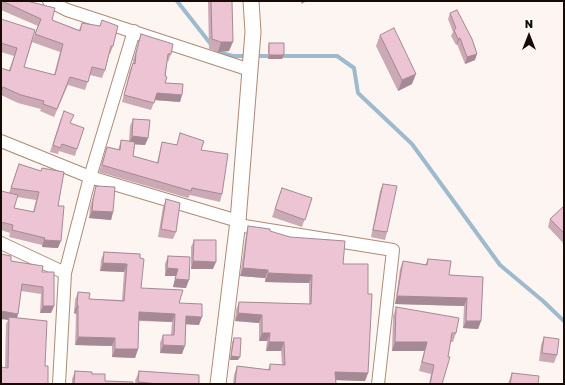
<!DOCTYPE html>
<html>
<head>
<meta charset="utf-8">
<style>
	body { margin:0 }
	#map { position:relative; width:565px; height:385px; overflow:hidden; background:#fdf5f1; font-family:"Golos Text",sans-serif }
	canvas { display:block }
	.frame { position:absolute; inset:0; border:2px solid #160a05; pointer-events:none }
	.north { position:absolute; left:509px; top:16px; width:40px; height:40px; -webkit-text-stroke:3px #fff; paint-order:stroke; rotate:0deg; font-size:11px; font-weight:700; line-height:16px; text-align:center; color:#160a05 }
	.north::after { content:''; display:block; margin:auto; width:14px; height:18px; background:#160a05; clip-path:polygon(50% 0,100% 100%,50% 72%,0 100%) }
</style>
</head>
<body>
<div id="map">
<canvas width="565" height="385"></canvas>
<div class="frame"></div>
<div class="north">N</div>
</div>
<script>
const c = document.querySelector('canvas').getContext('2d');
c.lineJoin = 'round';
function toPath(rows) {
  const path = new Path2D();
  for (const r of rows) {
    path.moveTo(r[0], r[1]);
    for (let i = 2; i < r.length; i += 2) path.lineTo(r[i], r[i + 1]);
  }
  return path;
}
function stroke(path, color, width, dash) {
  c.strokeStyle = color;
  c.lineWidth = width;
  c.lineCap = dash ? 'butt' : 'round';
  c.setLineDash(dash || []);
  c.stroke(path);
}
function fill(path, color) {
  c.fillStyle = color;
  c.fill(path, 'evenodd');
}
const stream = toPath([
	[177,1,217,52,233,56,247,56],
	[254,56,337,56,354,68,358,93,412,144,500,265,543,301,564,321]
]);
const minor = toPath([
	[49,1,67,10,250,70],
	[1,141,90,177,238,221],
	[238,225,393,250,378,384],
	[1,243,65,273],
	[59,384,65,273,90,177,134,31]
]);
const tertiary = toPath([
	[218,384,238,221,253,32,251,1]
]);
const wall = toPath([
	[1,1,79,30,82,23,100,26,102,20,113,46,110,54,109,54,105,70,102,78,90,75,85,90,68,85,54,117,40,111,41,109,18,103,1,95,1,68,9,70,14,56,1,52,1,19,32,41,38,26,1,10],
	[32,42,60,52,54,75,24,67],
	[208,1,232,1,229,51,218,52,209,49],
	[450,13,475,60,465,64,457,44,456,45,451,36,453,32,448,19],
	[141,34,171,54,168,62,167,61,165,83,182,95,180,102,155,100,151,110,122,102,130,70,133,63,133,60],
	[380,35,412,84,398,91,376,46],
	[269,43,284,55,282,59,268,59,268,47],
	[61,118,70,124,77,149,75,156,59,151,58,154,50,152],
	[133,119,148,138,145,145,135,144,133,156,157,163,160,150,162,142,201,150,222,194,220,202,190,195,188,198,99,172,107,147,118,150,121,140,129,141,130,126],
	[19,164,41,171,42,168,58,206,58,248,42,247,42,245,9,237,10,233,1,230,1,191,9,193],
	[17,197,36,200,33,212,14,208],
	[383,184,387,232,385,240,371,237,380,191],
	[96,186,113,212,111,220,89,218,90,207],
	[282,188,312,198,302,227,272,217],
	[166,199,176,232,173,239,158,237,163,207],
	[564,206,564,244,548,227,550,219],
	[248,226,270,231,343,264,368,294,368,373,365,381,335,380,335,384,233,384,234,375,237,366,268,370,270,364,282,365,281,351,266,351,267,341,259,341,259,323,235,321,236,310,239,302,309,304,309,283,265,282,265,278,240,276,246,234],
	[194,240,213,269,191,269,191,247],
	[104,252,140,254,141,288,179,303,199,325,185,324,182,354,160,353,160,343,163,335,171,335,172,322,138,321,138,349,135,358,112,357,112,346,75,345,76,314,74,313,75,300,78,292,89,299,122,300,124,272,100,271,101,260],
	[168,256,190,257,186,288,173,287,176,276,165,276,165,264],
	[428,259,449,275,483,277,481,321,478,329,463,328,464,306,395,304,400,269,403,261,425,265],
	[11,261,42,272,54,306,51,313,40,313,41,294,21,291,18,314,17,318,45,366,48,384,5,368,6,324,8,320],
	[396,307,456,333,453,342,450,342,442,384,429,384,431,374,419,371,424,351,392,351,393,316],
	[544,337,557,355,554,363,539,361,541,345],
	[234,338,238,360,230,360,232,342],
	[75,371,92,374,105,381,133,384,72,384,72,379],
	[139,371,199,384,135,384,135,381],
	[512,373,538,384,508,384,509,381]
]);
const shadedWall = toPath([
	[302,1,307,1,301,4],
	[460,38,457,44,456,45,458,39],
	[221,42,233,42,229,51,218,52],
	[477,54,475,60,465,64,467,57],
	[269,55,284,55,282,59,268,59],
	[416,74,412,84,398,91,402,80],
	[157,93,182,95,180,102,154,100],
	[132,136,148,138,145,145,129,144],
	[92,211,113,212,111,220,89,218],
	[44,240,61,241,58,248,42,247],
	[193,261,216,262,213,269,191,269],
	[103,263,127,264,124,272,100,271],
	[167,268,178,269,176,276,165,276],
	[243,268,268,270,265,278,240,276],
	[268,273,312,275,309,283,265,282],
	[175,279,189,280,186,288,173,287],
	[397,296,467,298,464,306,395,304],
	[77,305,78,305,76,314,74,313],
	[43,306,54,306,51,313,40,313],
	[1,311,18,314,16,321,9,317,8,320,1,319],
	[139,312,175,314,172,322,136,320],
	[238,313,262,315,259,323,235,321],
	[186,316,202,317,199,325,183,324],
	[466,321,481,321,478,329,463,328],
	[262,333,270,333,267,341,259,341],
	[78,337,115,338,112,346,75,345],
	[269,342,284,342,281,351,266,351],
	[395,342,427,342,424,351,392,351],
	[163,345,185,346,182,354,160,353],
	[115,349,138,349,135,358,112,357],
	[231,356,240,357,238,360,230,360],
	[335,372,368,373,365,381,332,380],
	[138,382,159,384,137,384]
]);
const building = toPath([
	[2,1,27,1,55,8,52,20,80,31,82,23,100,26,102,20,118,26,113,46,111,46,105,70,92,67,88,82,70,77,57,109,43,104,44,101,21,95,3,87,1,92,1,68,10,71,17,48,1,43,1,19,35,30,24,67,55,75,63,44,35,34,41,19,2,1],
	[211,1,232,1,233,42,221,42,212,39,211,1],
	[457,10,472,39,477,54,467,57,460,38,458,39,454,30,456,28,450,13,457,10],
	[394,28,416,74,402,80,380,35,394,28],
	[141,34,173,44,171,54,168,54,165,76,167,77,165,83,183,84,182,95,157,93,154,103,124,95,133,63,135,64,136,53,141,34],
	[269,43,284,43,284,55,269,55,269,43],
	[64,111,74,115,70,123,84,128,77,149,62,144,60,148,53,145,64,111],
	[133,119,150,120,148,138,132,136,133,119],
	[180,133,204,141,201,150,228,154,222,194,192,188,191,191,102,165,107,147,120,150,121,140,135,142,133,156,158,163,162,142,177,145,180,133],
	[19,164,41,171,42,168,64,172,58,206,64,206,61,241,44,240,45,238,12,230,13,225,1,222,1,191,18,195,14,208,34,212,39,192,11,188,19,164],
	[383,184,397,186,387,232,373,230,383,184],
	[96,186,115,187,113,212,92,211,93,200,96,186],
	[282,188,312,198,305,220,275,209,282,188],
	[166,199,180,203,176,232,161,229,166,199],
	[564,206,564,233,550,219,564,206],
	[248,226,270,229,270,231,290,237,345,241,343,264,368,264,368,294,372,294,368,373,335,372,336,384,235,384,237,366,270,370,270,364,285,365,284,342,269,342,270,333,262,333,262,315,238,313,239,302,311,304,312,275,268,273,268,270,243,268,248,226],
	[194,240,216,240,216,262,193,261,194,240],
	[104,252,140,254,140,258,144,259,141,288,183,290,179,303,202,304,202,317,186,316,185,346,163,345,163,335,174,335,175,314,139,312,138,349,115,349,115,338,78,337,78,305,77,305,78,292,90,293,89,299,124,301,127,264,103,263,104,252],
	[1,254,11,256,11,261,43,266,42,272,54,272,54,306,43,306,43,287,22,284,18,314,1,311,1,254],
	[168,256,190,257,189,280,175,279,178,269,167,268,168,256],
	[428,259,451,261,449,275,483,277,481,321,466,321,467,298,397,296,403,261,427,265,428,259],
	[396,307,459,318,456,333,452,333,448,357,450,357,442,384,430,384,434,365,422,362,427,342,395,342,396,307],
	[9,317,47,321,45,366,48,366,48,384,1,384,1,367,8,368,9,317],
	[544,337,559,339,557,355,542,353,544,337],
	[234,338,241,338,240,357,231,356,234,338],
	[75,371,92,372,92,374,105,374,105,381,133,382,133,384,74,384,75,371],
	[139,371,199,375,199,384,159,384,138,382,139,371],
	[512,373,539,376,538,384,510,384,512,373]
]);
stroke(stream, '#9ebacd', 4);
stroke(minor, '#ad8b78', 14);
stroke(tertiary, '#ad8b78', 17);
stroke(minor, '#fff', 12);
stroke(tertiary, '#fff', 15);
fill(wall, '#cba9b5');
fill(shadedWall, '#a58994');
fill(building, '#ecc4d3');
stroke(building, '#a58994', 1);
</script>
</body>
</html>
